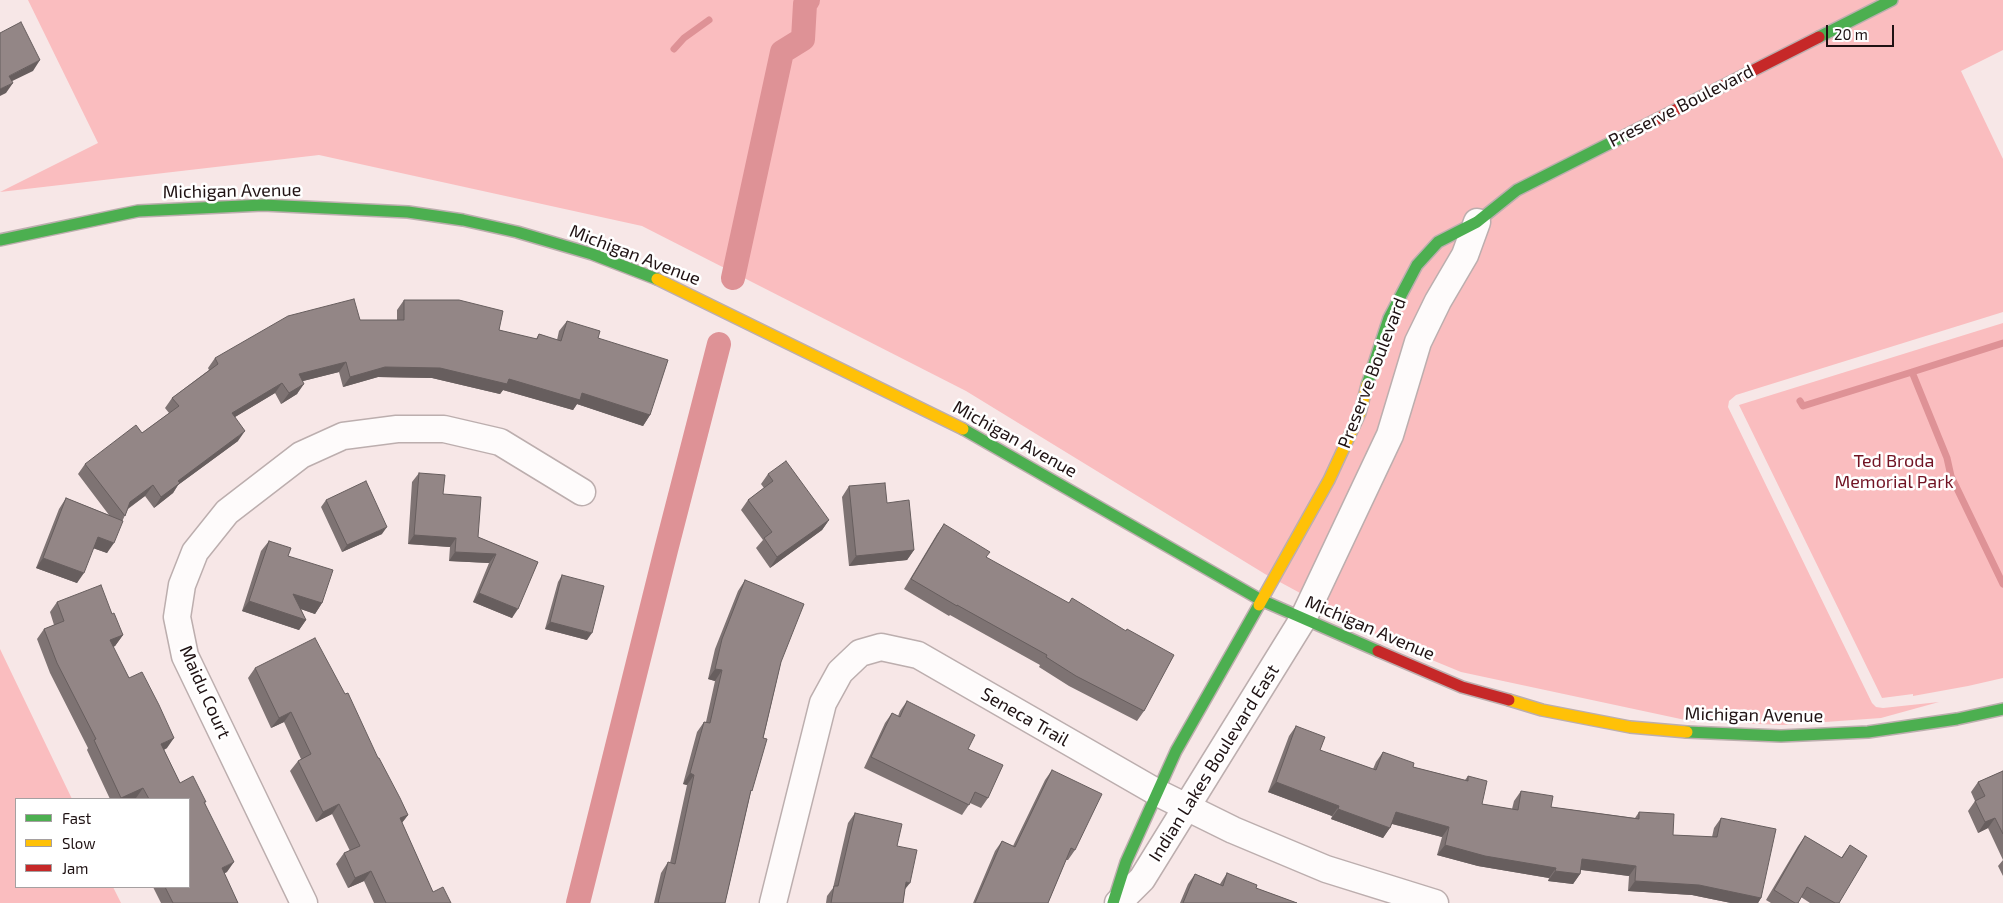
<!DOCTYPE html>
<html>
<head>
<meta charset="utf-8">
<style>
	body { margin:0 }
	#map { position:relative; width:2003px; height:903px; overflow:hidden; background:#f7e7e7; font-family:"Exo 2",sans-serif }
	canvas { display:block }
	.legend { position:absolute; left:15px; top:798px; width:175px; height:90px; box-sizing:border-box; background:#fff; border:1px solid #a5a0a1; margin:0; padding:6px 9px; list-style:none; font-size:15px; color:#1f1213 }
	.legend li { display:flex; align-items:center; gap:10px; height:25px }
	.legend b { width:25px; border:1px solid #a5a0a1 }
	.scale { position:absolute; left:1826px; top:25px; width:68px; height:22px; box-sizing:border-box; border:2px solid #1f1213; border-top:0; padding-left:6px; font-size:15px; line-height:18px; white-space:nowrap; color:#1f1213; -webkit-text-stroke:4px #fff; paint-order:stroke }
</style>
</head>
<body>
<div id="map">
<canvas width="2003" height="903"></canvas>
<ul class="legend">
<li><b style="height:6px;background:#4caf50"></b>Fast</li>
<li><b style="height:6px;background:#ffc107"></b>Slow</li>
<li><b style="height:6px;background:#c62828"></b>Jam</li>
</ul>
<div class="scale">20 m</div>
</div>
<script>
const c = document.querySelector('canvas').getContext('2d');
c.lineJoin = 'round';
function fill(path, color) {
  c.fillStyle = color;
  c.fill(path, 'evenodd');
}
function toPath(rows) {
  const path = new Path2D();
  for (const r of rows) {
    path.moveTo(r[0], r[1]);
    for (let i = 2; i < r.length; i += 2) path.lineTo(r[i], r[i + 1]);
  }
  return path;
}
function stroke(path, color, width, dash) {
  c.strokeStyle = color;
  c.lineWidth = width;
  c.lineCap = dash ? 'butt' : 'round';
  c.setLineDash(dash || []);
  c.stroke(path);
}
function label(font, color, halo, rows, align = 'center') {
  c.font = font + ' "Exo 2",sans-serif';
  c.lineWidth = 5;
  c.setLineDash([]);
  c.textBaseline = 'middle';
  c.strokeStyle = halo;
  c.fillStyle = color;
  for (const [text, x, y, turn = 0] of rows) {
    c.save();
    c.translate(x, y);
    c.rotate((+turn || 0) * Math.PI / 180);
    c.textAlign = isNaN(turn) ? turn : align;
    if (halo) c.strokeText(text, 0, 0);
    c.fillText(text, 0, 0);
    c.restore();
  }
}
const green = toPath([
	[28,0,2003,0,2003,50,1961,71,2003,159,2003,312,1736,395,1729,401,1728,407,1872,703,1876,707,1883,708,1939,702,1881,718,1783,725,1690,721,1461,672,1398,646,1265,574,966,391,642,226,319,155,0,192,98,143],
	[2003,323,2003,678,1968,686,1913,696,1913,694,1882,698,1739,405],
	[0,649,72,799,16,799,16,887,113,887,121,903,0,903]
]);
const stream = toPath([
	[674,49,684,38,709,20],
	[1912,372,2003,343],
	[1800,401,1803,406,1912,372,1947,458,1951,476,2003,584],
	[613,733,620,736]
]);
const canal = toPath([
	[733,278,782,52,803,39,805,4,808,0],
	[578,903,666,550,719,344]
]);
const street = toPath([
	[304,903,185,656,177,617,182,585,195,552,227,512,301,455,343,436,397,429,444,429,500,442,582,492],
	[773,903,823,703,840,672,860,653,881,647,918,655,1158,793,1233,830,1326,869,1435,903],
	[1118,903,1142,879,1303,619,1390,435,1418,342,1438,301,1465,255,1477,222]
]);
const fast = toPath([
	[1819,37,1892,0],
	[0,240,138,211,263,205,408,212,463,220,517,232,592,254,657,279],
	[1367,385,1389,318,1417,265,1438,242,1477,222,1517,190,1632,132],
	[963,429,1261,600,1378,651],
	[1687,732,1781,736,1868,732,1957,719,2003,709],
	[1113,903,1126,862,1176,751,1259,605]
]);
const slow = toPath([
	[657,279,963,429],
	[1259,605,1329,480,1360,413,1367,385],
	[1509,700,1542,710,1630,727,1687,732]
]);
const jam = toPath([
	[1632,132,1819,37],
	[1378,651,1462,687,1509,700]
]);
const wall = toPath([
	[404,300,499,330,536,339,539,334,557,340,559,331,567,321,598,338,650,415,643,426,577,404,573,410,503,390,500,394,432,378,378,377,343,387,339,372,303,381,297,394,281,404,275,393,235,417,238,441,178,485,173,493,154,508,145,496,128,509,107,553,93,548,77,583,36,568,59,509,66,498,109,515,78,474,85,464,142,433,169,413,165,408,172,398,209,370,208,368,215,358,360,320,397,320,397,310],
	[419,473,443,494,478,537,538,562,512,618,473,602,489,563,449,561,450,547,408,544,412,482],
	[768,474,829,520,822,530,770,568,756,548,763,540,741,510,748,500,764,488,761,484],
	[849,486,887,503,914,550,907,560,849,566,842,497],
	[326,500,382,534,342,552,321,507],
	[944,524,986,557,1144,711,1137,721,1069,686,1039,667,1040,665,950,615,949,616,904,589,937,534],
	[269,541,288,556,322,603,315,614,301,609,306,620,299,630,242,611,261,551],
	[562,575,587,640,545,629,558,582],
	[745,580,781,662,725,903,654,903,661,873,668,862,670,863,687,785,683,784,697,732,704,722,706,722,715,681,708,679,715,649,738,591],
	[57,602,112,614,123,635,115,646,113,647,129,678,167,748,164,750,180,783,205,803,227,872,224,873,238,903,161,903,153,887,189,887,189,799,136,799,136,798,133,799,110,799,87,750,88,748,50,673,37,639,44,629,54,625,50,612],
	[255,668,378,758,408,815,402,823,433,892,451,903,374,903,364,881,348,888,336,864,344,853,350,851,332,814,316,822,290,771,298,761,301,759,284,722,271,728,248,678],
	[907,701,968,749,988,798,981,808,970,803,962,815,864,768,885,723,892,713,898,716,900,711],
	[1296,726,1320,750,1373,769,1376,762,1383,752,1413,767,1465,780,1468,776,1482,804,1512,809,1514,801,1521,791,1551,807,1635,818,1639,812,1673,835,1712,837,1714,828,1721,818,1761,898,1758,903,1731,903,1692,895,1628,891,1629,876,1581,870,1580,874,1573,884,1548,881,1549,878,1478,866,1437,855,1442,837,1392,824,1383,838,1331,819,1332,816,1268,792,1289,736],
	[1052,770,1075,850,1068,860,1066,860,1048,903,973,903,995,851,1002,841,1013,846,1045,780],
	[2003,771,2003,876,1998,866,2003,860,1988,828,1978,833,1968,811,1975,801,1971,792,1978,782],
	[855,813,897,846,905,889,903,903,826,903,827,896,833,888,848,823],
	[1805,836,1841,858,1850,845,1839,903,1810,903,1801,897,1798,903,1771,903,1766,900,1798,846],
	[1227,873,1256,888,1297,903,1180,903,1188,884,1195,874,1220,884]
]);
const shadedWall = toPath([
	[40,60,33,71,2,86,9,76],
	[13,83,6,93,0,96,0,89],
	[346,362,339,372,291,384,299,374],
	[385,367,440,368,509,379,582,393,650,415,643,426,577,404,573,410,503,390,500,394,432,378,378,377,343,387,350,377],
	[282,383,275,393,225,423,232,413],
	[304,384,297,394,281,404,289,393],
	[245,431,238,441,178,485,173,493,154,508,161,497,178,481],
	[153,485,145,496,123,512,130,502],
	[829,520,822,530,770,568,777,557],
	[387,527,382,534,342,552,347,545],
	[414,535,456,538,450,547,408,544],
	[98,537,114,543,107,553,90,547],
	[914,550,907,560,849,566,856,556],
	[455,552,496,554,489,563,449,561],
	[43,558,84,573,77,583,36,568],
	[479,593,518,609,512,618,473,602],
	[293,594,322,603,315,614,286,604],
	[249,601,306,620,299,630,242,611],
	[550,622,592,633,587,640,545,629],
	[123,635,115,646,103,650,110,640],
	[715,669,722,670,715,681,708,679],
	[291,712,284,722,271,728,279,718],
	[174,738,167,748,154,754,161,744],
	[690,773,694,775,687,785,683,784],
	[1276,782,1339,806,1332,816,1268,792],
	[143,788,136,798,133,799,120,799,121,798],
	[339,804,332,814,316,822,323,812],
	[1338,809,1390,828,1383,838,1331,819],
	[1396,812,1449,827,1442,837,1389,823],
	[408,815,400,825,400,818],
	[1995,818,1988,828,1978,833,1985,822],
	[1445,845,1556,868,1549,878,1478,866,1437,855],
	[1582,859,1636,866,1629,876,1575,869],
	[234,862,227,872,215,878,222,868],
	[371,871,364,881,348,888,355,878],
	[1555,871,1580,874,1573,884,1548,881],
	[1635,881,1699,885,1761,898,1758,903,1731,903,1692,895,1628,891],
	[906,882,910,883,902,893]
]);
const building = toPath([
	[21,22,40,60,9,76,13,83,0,89,0,33,21,22],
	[354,299,360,320,404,320,404,300,459,300,503,311,499,330,537,339,539,334,561,341,567,321,600,331,598,338,668,360,650,415,582,393,580,400,509,379,507,384,440,368,385,367,350,377,346,362,299,374,304,384,289,393,282,383,232,413,245,431,178,481,180,483,161,497,153,485,130,502,125,516,85,464,136,425,142,433,179,406,172,398,218,364,215,358,288,316,354,299],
	[786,461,829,520,777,557,764,538,772,532,748,500,773,481,768,474,786,461],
	[419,473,445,475,443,494,481,497,478,537,538,562,518,609,479,593,496,554,455,552,456,538,414,535,419,473],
	[366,481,387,527,347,545,326,500,366,481],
	[885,483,887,503,909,500,914,550,856,556,849,486,885,483],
	[66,498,123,521,114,543,98,537,84,573,43,558,66,498],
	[944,524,990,552,986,557,1069,603,1072,598,1126,631,1127,629,1174,655,1144,711,1076,676,1046,657,1047,655,957,605,957,606,911,579,944,524],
	[269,541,291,548,288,556,333,570,322,603,293,594,306,620,249,601,269,541],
	[562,575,604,586,592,633,550,622,562,575],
	[745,580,804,604,781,662,763,738,767,739,752,791,751,790,725,903,658,903,668,862,675,864,694,775,690,773,704,722,710,723,722,670,715,669,722,639,745,580],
	[101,585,112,614,114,613,123,635,110,640,129,678,142,672,159,705,174,738,161,744,180,783,193,776,206,802,204,802,234,862,222,868,238,903,173,903,165,887,189,887,189,799,149,799,143,788,121,798,94,740,96,739,57,663,44,629,64,621,57,602,101,585],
	[315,638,345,694,348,693,378,758,379,758,400,798,408,815,400,818,433,892,443,887,451,903,386,903,371,871,355,878,344,853,360,846,339,804,323,812,298,761,311,754,291,712,279,718,255,668,315,638],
	[907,701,975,735,968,749,1003,765,988,798,975,792,969,805,871,757,892,713,900,717,907,701],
	[1296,726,1325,737,1320,750,1376,770,1383,752,1414,763,1413,767,1468,781,1468,776,1487,781,1482,804,1518,810,1521,791,1553,796,1551,807,1639,819,1639,812,1674,814,1673,835,1717,837,1721,818,1776,829,1761,898,1699,885,1635,881,1636,866,1582,859,1580,874,1555,871,1556,868,1485,856,1445,845,1449,827,1396,812,1390,828,1338,809,1339,806,1276,782,1296,726],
	[1052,770,1102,794,1075,850,1071,848,1048,903,975,903,1002,841,1015,847,1052,770],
	[2003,771,2003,834,1995,818,1985,822,1975,801,1985,796,1978,782,2003,771],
	[855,813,902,824,897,846,917,850,910,883,906,882,903,903,831,903,834,886,838,886,855,813],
	[1805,836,1842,858,1850,845,1867,856,1839,903,1835,903,1807,887,1798,903,1795,903,1774,890,1805,836],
	[1227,873,1257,885,1256,888,1297,903,1183,903,1195,874,1223,886,1227,873]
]);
const streetNames = [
	["Preserve Boulevard",1681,106,-27],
	["Michigan Avenue",232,191,-1],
	["Michigan Avenue",635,255,21],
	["Preserve Boulevard",1372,373,-69],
	["Michigan Avenue",1015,439,29],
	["Michigan Avenue",1370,628,23],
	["Maidu Court",205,692,66],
	["Michigan Avenue",1754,715,1],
	["Seneca Trail",1025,717,30],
	["Indian Lakes Boulevard East",1214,763,-58]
];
const parkNames = [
	["Ted Broda",1894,461],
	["Memorial Park",1894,482]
];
fill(green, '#fabdbf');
stroke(stream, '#de9296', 7);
stroke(canal, '#de9296', 24);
stroke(street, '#bcaeae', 29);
stroke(fast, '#bcaeae', 14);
stroke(slow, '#bcaeae', 14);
stroke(jam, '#bcaeae', 14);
stroke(street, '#fefbfb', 26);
stroke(fast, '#4caf50', 11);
stroke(slow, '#ffc107', 11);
stroke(jam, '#c62828', 11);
fill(wall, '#7e7373');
fill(shadedWall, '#675e5e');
fill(building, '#938686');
stroke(building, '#675e5e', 1);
label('18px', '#1f1213', '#fff', streetNames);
label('18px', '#711323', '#fff', parkNames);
</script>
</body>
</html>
